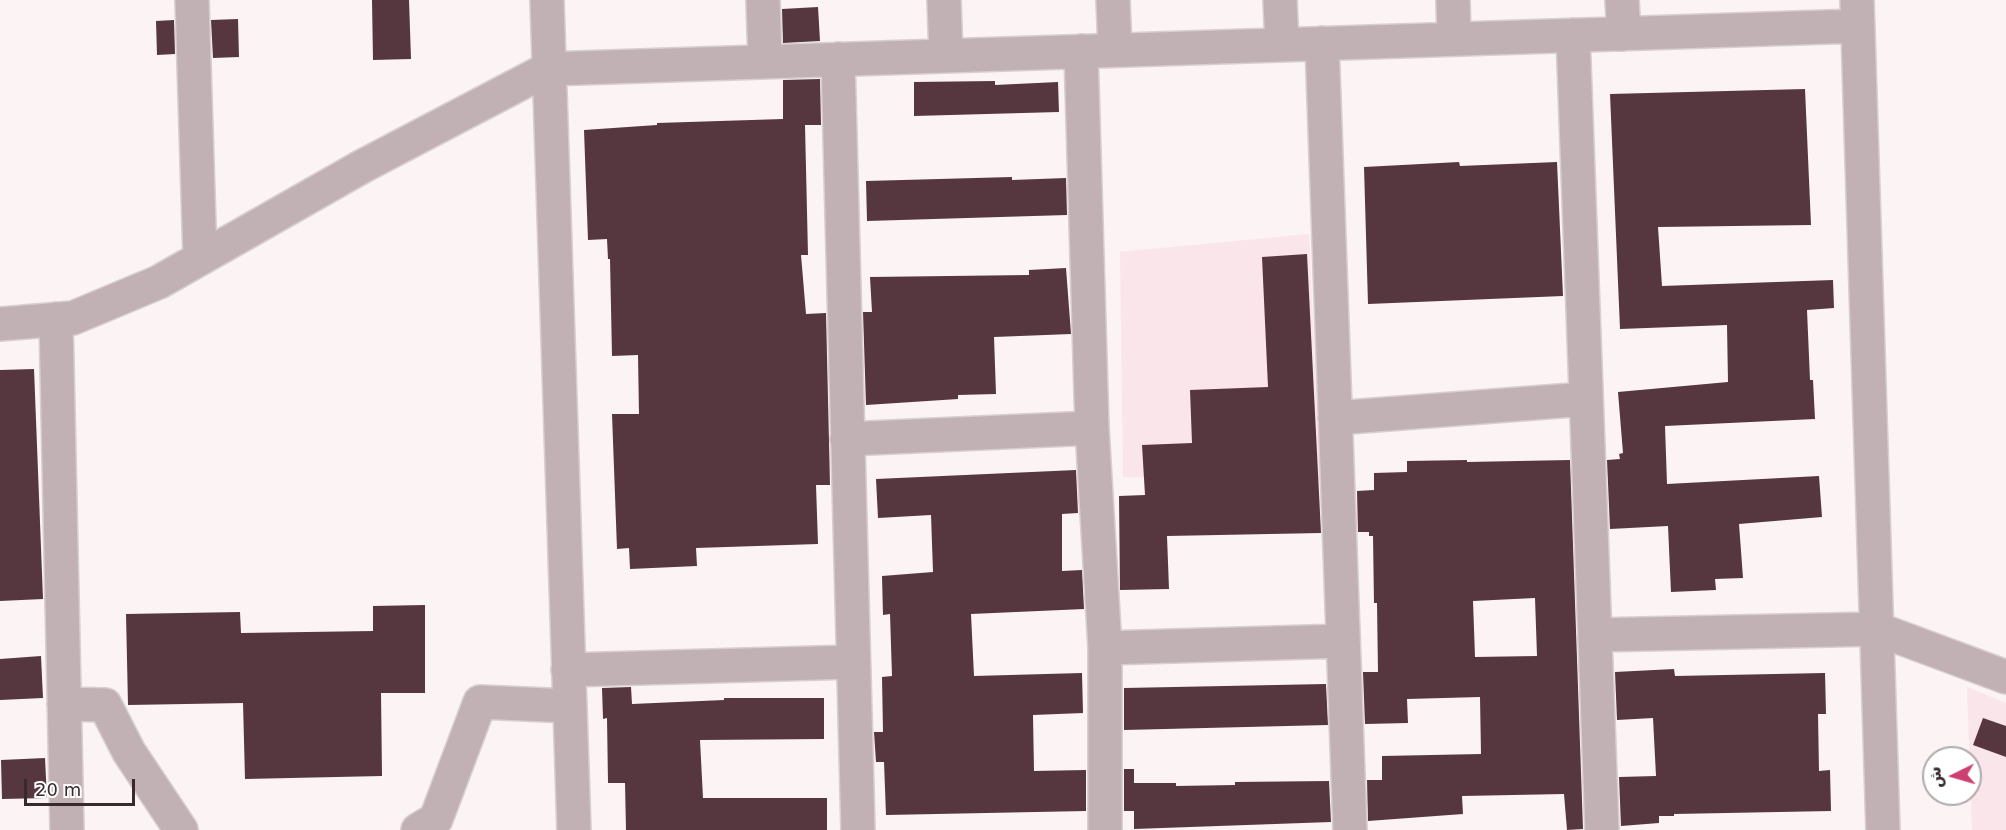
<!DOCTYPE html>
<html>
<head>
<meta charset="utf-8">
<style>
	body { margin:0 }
	#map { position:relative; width:2006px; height:830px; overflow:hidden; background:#fbf3f4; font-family:"DejaVu Sans","Noto Sans Arabic",sans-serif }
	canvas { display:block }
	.north { position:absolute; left:1922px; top:746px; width:60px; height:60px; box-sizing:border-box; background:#fff; border:2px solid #afa9ab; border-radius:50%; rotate:265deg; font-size:16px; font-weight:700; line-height:24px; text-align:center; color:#38292d }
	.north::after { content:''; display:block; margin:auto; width:21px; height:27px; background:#cc3f70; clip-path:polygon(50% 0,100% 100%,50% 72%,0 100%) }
	.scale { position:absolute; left:24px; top:779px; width:111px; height:27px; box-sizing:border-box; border:3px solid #38292d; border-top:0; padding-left:8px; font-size:18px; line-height:21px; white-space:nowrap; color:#38292d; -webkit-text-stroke:4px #fff; paint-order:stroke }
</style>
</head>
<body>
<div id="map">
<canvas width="2006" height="830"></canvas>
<div class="north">ش</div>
<div class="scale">20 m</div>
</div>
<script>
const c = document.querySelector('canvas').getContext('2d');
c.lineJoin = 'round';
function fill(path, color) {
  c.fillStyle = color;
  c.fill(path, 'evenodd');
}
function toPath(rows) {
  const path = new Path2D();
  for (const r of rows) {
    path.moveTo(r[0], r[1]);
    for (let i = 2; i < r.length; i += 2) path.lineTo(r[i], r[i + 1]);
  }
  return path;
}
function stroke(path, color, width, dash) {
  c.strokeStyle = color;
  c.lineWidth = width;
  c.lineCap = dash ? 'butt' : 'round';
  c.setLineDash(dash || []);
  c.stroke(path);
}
const built = toPath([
	[1309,234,1320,480,1123,477,1120,252],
	[1967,687,2006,703,2006,830,1972,830]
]);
const building = toPath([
	[372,0,409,0,411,59,373,60],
	[818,7,820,41,783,43,782,9],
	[238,19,239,57,213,58,211,20],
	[174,20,175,54,157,55,156,21],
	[820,79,821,125,805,125,808,255,801,255,806,314,826,313,830,485,816,485,818,544,696,548,697,566,630,569,629,548,617,549,612,414,639,414,638,355,612,356,610,259,608,259,607,239,588,240,584,130,657,125,657,123,783,119,783,80],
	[995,81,995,85,1058,82,1059,112,914,116,914,82],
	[1805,89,1811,225,1658,227,1662,286,1833,280,1834,308,1807,310,1810,380,1813,380,1815,419,1665,426,1667,484,1819,476,1822,517,1739,524,1743,578,1715,579,1716,590,1671,592,1668,526,1610,529,1607,460,1620,459,1619,454,1623,453,1618,392,1728,382,1727,325,1620,329,1610,94],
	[1459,162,1460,166,1557,162,1563,296,1368,304,1364,167],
	[1012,177,1012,180,1066,178,1067,215,867,221,866,181],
	[1307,254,1321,533,1167,536,1169,589,1120,590,1119,496,1145,495,1142,445,1192,443,1190,390,1268,387,1262,257],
	[1066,268,1071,334,994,337,996,394,958,395,958,399,866,405,863,312,872,312,870,277,1029,275,1029,270],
	[34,369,43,599,0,601,0,370],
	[1467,460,1467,462,1570,460,1583,829,1567,830,1564,794,1462,796,1463,814,1368,821,1367,780,1382,780,1382,756,1481,754,1480,697,1407,699,1408,723,1365,724,1363,672,1378,672,1377,603,1374,603,1373,536,1369,536,1369,532,1358,532,1357,491,1374,490,1374,473,1407,472,1407,461],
	[1535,598,1537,656,1475,657,1473,601],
	[1076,470,1078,513,1062,514,1062,571,1082,570,1084,609,971,614,974,676,1082,673,1083,713,1033,715,1034,771,1086,770,1086,811,886,815,884,762,876,762,874,732,883,732,882,677,892,676,890,614,883,615,882,576,933,572,931,515,878,518,876,479],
	[425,605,425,693,381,693,382,776,245,779,243,703,128,705,126,614,240,612,241,633,373,631,373,606],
	[41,656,43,698,0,700,0,659],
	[1674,669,1675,676,1825,673,1826,714,1818,714,1819,771,1830,770,1831,811,1674,814,1674,816,1659,816,1659,823,1621,826,1619,777,1656,776,1653,718,1617,720,1615,672],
	[1326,684,1328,725,1124,730,1124,688],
	[631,687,632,704,724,700,724,698,824,698,824,739,700,740,703,798,827,798,827,830,626,830,625,783,608,783,607,718,603,719,602,688],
	[1983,718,2006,726,2006,757,1973,745],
	[45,758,47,798,2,799,1,760],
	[1124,769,1134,769,1134,783,1176,783,1176,786,1235,785,1235,782,1329,781,1331,822,1134,829,1134,811,1124,811]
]);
const street = toPath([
	[192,0,200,258],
	[547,0,574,830],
	[763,0,765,61],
	[944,0,946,55],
	[1113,0,1115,50],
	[1280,0,1282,45],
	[1453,0,1454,39],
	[1622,0,1624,34],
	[1857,0,1883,830],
	[1573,35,1602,830],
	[1322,43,1350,830],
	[1081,51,1092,428,1105,648,1105,830],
	[838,59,858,830],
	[56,319,67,830],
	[0,324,73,318,159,282,363,166,548,69,1857,26],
	[1335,418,1586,399],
	[847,439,1092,428],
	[1595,635,1877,629,2006,677],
	[1105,648,1343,641],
	[568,670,853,662],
	[64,704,105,705,129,752,181,830],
	[418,830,436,819,480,702,570,706]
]);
fill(built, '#fae5ea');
fill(building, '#57373f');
stroke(street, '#d8cfd0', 36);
stroke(street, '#c2b1b4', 33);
</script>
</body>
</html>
